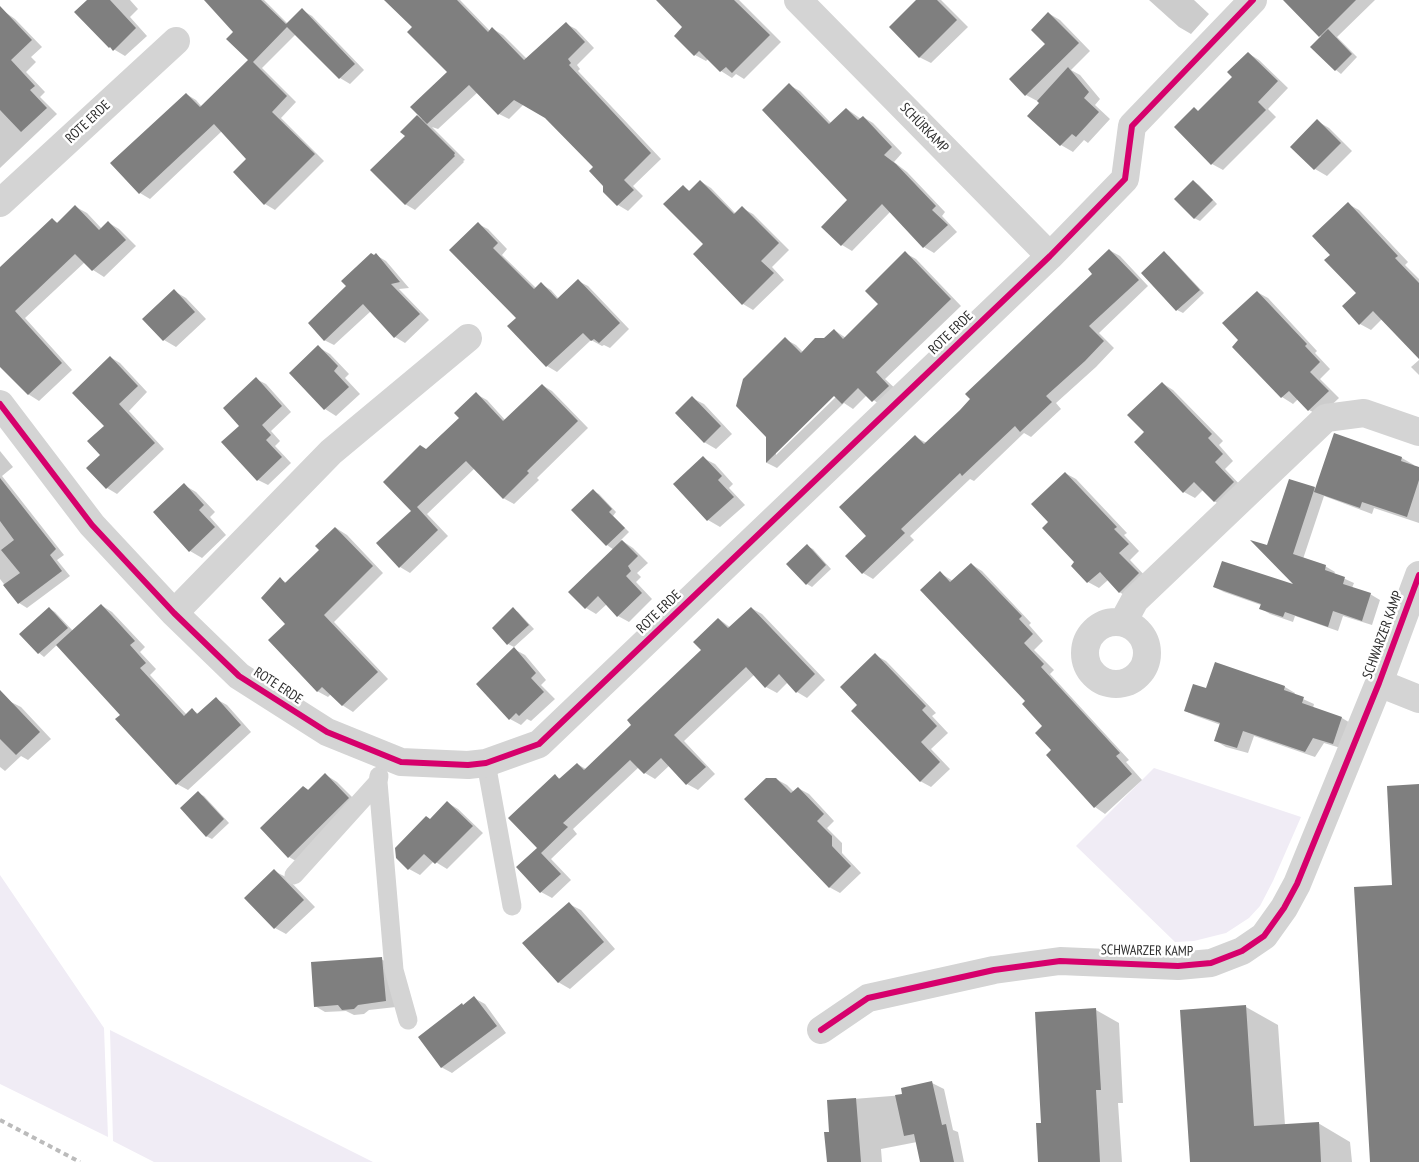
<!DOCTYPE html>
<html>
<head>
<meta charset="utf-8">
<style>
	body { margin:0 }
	canvas { display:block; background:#fff }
</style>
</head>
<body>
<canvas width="1419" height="1162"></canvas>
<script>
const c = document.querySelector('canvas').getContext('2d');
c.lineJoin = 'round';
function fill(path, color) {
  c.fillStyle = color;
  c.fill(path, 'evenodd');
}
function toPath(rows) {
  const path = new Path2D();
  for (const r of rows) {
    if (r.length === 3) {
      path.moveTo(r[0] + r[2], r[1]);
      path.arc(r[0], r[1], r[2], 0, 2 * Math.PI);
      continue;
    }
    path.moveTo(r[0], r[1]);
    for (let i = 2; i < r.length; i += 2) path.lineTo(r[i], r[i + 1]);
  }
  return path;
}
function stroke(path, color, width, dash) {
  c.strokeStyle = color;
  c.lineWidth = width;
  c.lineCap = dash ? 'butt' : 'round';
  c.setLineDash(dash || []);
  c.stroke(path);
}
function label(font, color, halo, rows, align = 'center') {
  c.font = font + ' "PT Sans Narrow",sans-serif';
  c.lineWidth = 5;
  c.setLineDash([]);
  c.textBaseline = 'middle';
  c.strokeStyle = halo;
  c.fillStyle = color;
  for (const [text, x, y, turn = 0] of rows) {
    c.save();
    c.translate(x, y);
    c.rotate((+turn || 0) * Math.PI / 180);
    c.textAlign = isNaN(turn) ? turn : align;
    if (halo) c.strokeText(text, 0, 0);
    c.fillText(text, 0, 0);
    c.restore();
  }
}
const green = toPath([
	[1154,768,1301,817,1273,881,1260,906,1249,918,1226,933,1194,941,1175,942,1076,846],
	[0,875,104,1028,108,1137,0,1084],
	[110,1030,373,1162,154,1162,113,1141]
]);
const shadow = toPath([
	[89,0,130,0,138,9,130,17,147,36,125,56,110,47,76,12],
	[205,0,264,0,288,24,302,10,312,16,364,70,350,84,340,78,296,34,262,68,296,102,281,118,324,161,275,210,265,204,248,159,222,131,150,199,140,193,186,94,196,100,202,107,250,60,235,32],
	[387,0,460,0,490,31,493,29,503,35,527,59,566,24,576,29,594,48,577,65,580,69,578,71,661,159,633,186,643,196,628,211,618,205,604,186,595,167,546,117,524,104,509,119,499,114,478,92,438,129,432,127,465,160,463,161,464,162,415,210,405,204,418,116,422,119,449,72,413,27],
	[657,0,739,0,781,42,744,79,736,74,732,78,721,71,709,58,706,61,695,55,684,27],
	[918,0,941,0,968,27,931,63,919,57],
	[1149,0,1194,0,1209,14,1191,34,1179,27],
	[1301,0,1375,0,1337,37,1357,57,1341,74,1336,70,1312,47,1322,37,1293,8],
	[5,12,15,19,42,47,31,57,36,62,26,72,45,92,40,97,57,114,0,168,0,17],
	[1048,13,1060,20,1090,51,1071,70,1080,75,1100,99,1095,105,1110,119,1088,143,1084,140,1073,152,1061,145,1029,116,1041,103,1026,95,1011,79,1047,44],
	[1248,53,1259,60,1288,88,1268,109,1276,117,1223,170,1212,164,1194,109,1199,112,1234,77],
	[789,85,800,91,832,124,847,109,861,119,863,117,873,123,902,153,894,162,907,172,945,212,942,216,957,232,934,253,924,247,890,212,852,251,842,245,822,227,848,200],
	[1317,121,1329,128,1352,151,1327,176,1315,169,1292,147],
	[700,181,711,188,736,214,742,208,753,214,789,250,772,267,784,280,753,310,743,304,705,244,683,187,690,191],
	[1193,181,1199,185,1217,204,1200,221,1194,218],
	[1348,204,1359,210,1408,262,1405,265,1419,279,1419,357,1382,319,1371,330,1360,324,1344,306,1357,294,1332,255],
	[76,207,87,213,102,229,109,223,119,229,136,246,104,277,93,270,85,262,25,318,72,370,39,401,28,394,0,347,0,269,52,220,58,223],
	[478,224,488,229,507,249,502,255,536,288,541,284,551,290,559,299,578,281,588,286,629,329,610,348,604,345,602,346,591,340,557,372,547,366,517,318],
	[1109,250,1120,256,1148,286,1099,333,1114,348,1096,367,1056,403,1061,409,1031,437,1024,433,974,481,970,479,910,536,914,540,873,579,863,573,868,536,915,437,927,443,961,411,1094,274],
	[905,253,916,259,961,306,885,379,899,392,883,407,867,395,853,409,844,403,777,468,767,463,768,436,785,339,796,345,803,352,825,340,834,330,846,338,879,304],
	[838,391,840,393,776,455,776,452],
	[1164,253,1169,256,1204,293,1183,313,1177,310],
	[376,255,386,261,409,288,399,289,429,320,405,343,395,337,371,311,334,345,324,340,348,286],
	[174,291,186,298,206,319,176,347,164,340],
	[1257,292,1268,298,1317,351,1315,353,1330,369,1320,379,1339,398,1320,416,1309,410,1298,399,1293,404,1282,397,1234,347,1240,340],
	[318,347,330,354,349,374,345,378,360,394,336,416,325,409],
	[110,357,120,363,147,392,129,411,164,449,117,494,107,488,106,426],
	[1419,360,1419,375,1411,367],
	[256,379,266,384,291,412,271,431,280,441,275,446,291,463,268,485,258,480,241,426],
	[1162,383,1173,390,1223,441,1219,445,1233,461,1225,469,1244,489,1225,508,1214,501,1203,490,1195,498,1184,492],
	[542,385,552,391,588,428,537,478,539,480,514,504,503,498,475,468,427,514,448,536,410,573,400,567,427,450,461,418,476,394,487,400,506,421],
	[692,398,704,404,732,434,716,449,704,442],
	[1335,435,1402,458,1414,465,1413,467,1419,468,1419,523,1374,508,1372,514,1324,496,1303,559,1325,566,1335,572,1334,574,1354,583,1352,588,1370,594,1380,600,1372,625,1343,616,1338,631,1295,616,1293,622,1270,614,1260,608,1261,605,1224,592,1214,587,1298,587,1268,547,1290,480,1317,489],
	[0,451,13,467,2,476,64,555,57,560,70,576,27,608,19,603,0,579],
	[703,458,715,464,733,484,729,488,745,505,720,527,708,520,674,484],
	[1065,473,1076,479,1127,533,1124,535,1139,551,1130,560,1149,580,1130,598,1119,592,1108,580,1099,588,1088,582,1050,522],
	[184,485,196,492,215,512,210,517,226,535,202,558,190,551],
	[593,491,599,494,616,512,613,516,629,532,621,540,633,548,648,563,637,573,641,577,636,582,652,599,629,622,618,616,607,604,596,614,586,608,614,550,607,545],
	[336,528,347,535,383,573,334,622,388,679,353,712,342,705,331,694,328,697,317,691,287,624,280,579,287,583,321,550],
	[807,546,813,549,831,569,812,587,807,584],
	[971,564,982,571,1031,623,1029,625,1043,641,1034,650,1054,670,1050,674,1129,760,1126,762,1142,780,1105,814,1095,807,1053,750,1044,726,940,573,953,581],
	[101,605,112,612,145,647,140,652,156,669,150,675,187,715,192,710,199,714,216,699,227,705,251,732,188,790,177,784,122,715,58,644,44,657,39,653,21,634,50,609,55,612,73,631],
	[751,608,762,614,825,680,807,698,797,692,788,682,777,693,766,687,755,674,684,741,715,774,698,790,687,784,670,765,655,779,645,773,639,767,573,829,577,834,551,859,571,880,552,898,541,892,518,867,538,848,555,776,561,779,577,764,586,769,633,725,702,650,719,619,731,628],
	[513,609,518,612,534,629,514,647,508,644],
	[514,649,525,655,546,680,541,685,555,699,531,721,527,719,521,725,510,719],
	[875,655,886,661,936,713,932,716,948,733,931,749,950,769,931,787,920,781,859,705],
	[1285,687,1295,693,1294,695,1314,704,1313,708,1342,718,1352,724,1344,749,1324,743,1315,757,1254,736,1248,753,1226,747,1216,741,1221,725,1196,716,1185,711,1207,690],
	[0,691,9,701,21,707,51,739,28,760,21,756,5,771,0,767],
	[326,775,337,782,360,805,301,864,289,857,261,828,304,787,310,791],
	[776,779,787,785,794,792,798,788,809,794,834,821,827,828,842,843,842,853,861,873,840,893,829,887],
	[198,793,204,796,229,823,212,839,206,836],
	[448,803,458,809,483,833,447,869,434,861,420,875,409,869,397,857],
	[274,871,286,877,315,907,286,934,275,928],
	[569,904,581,910,615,949,570,989,558,982],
	[381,959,392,965,396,1007,369,1010,364,1014,354,1015,346,1011,325,1012,315,1006],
	[474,998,485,1004,506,1033,452,1073,441,1067,463,1006],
	[1246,1007,1278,1025,1285,1125,1318,1123,1350,1142,1352,1162,1191,1162],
	[1096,1010,1119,1023,1123,1103,1118,1103,1122,1162,1039,1162,1042,1124],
	[932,1083,944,1089,953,1130,958,1132,964,1162,921,1162,917,1142,881,1149,882,1162,828,1162,830,1133,828,1101,904,1095]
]);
const building = toPath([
	[87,0,110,0,136,28,113,51,110,47,109,48,74,12],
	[204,0,261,0,286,24,302,8,355,64,339,79,287,27,253,62,287,96,272,112,315,154,264,205,233,172,246,159,214,124,139,194,110,163,186,93,200,107,248,60,226,39,233,32],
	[384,0,457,0,488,32,492,27,524,60,566,22,585,42,568,59,571,63,569,65,651,153,624,180,634,190,617,206,603,192,603,186,589,171,593,167,545,118,514,100,498,115,469,85,427,124,410,107,447,72,407,32,412,27],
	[656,0,734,0,770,35,732,73,726,67,720,72,699,51,694,56,674,36,682,27],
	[916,0,937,0,957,20,919,58,889,27],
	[1283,0,1356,0,1319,37],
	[0,6,32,40,11,60,35,86,30,90,47,108,21,132,0,110],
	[1048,12,1079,43,1025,96,1009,79,1045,44,1031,30],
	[1328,29,1352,54,1335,71,1310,47],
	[1248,52,1278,81,1258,102,1266,110,1211,165,1174,127,1194,107,1198,111,1232,77,1227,72],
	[1068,67,1089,92,1084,98,1099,112,1076,137,1072,134,1060,146,1027,116,1039,103,1037,101],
	[789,83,829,124,846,108,858,120,863,116,892,147,884,155,896,164,936,206,932,210,948,225,923,248,882,204,841,246,821,227,847,200,762,110],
	[417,115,455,153,454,155,455,156,405,205,370,170,405,136,400,132],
	[1317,119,1341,143,1314,170,1290,147],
	[700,180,734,214,742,206,779,243,761,261,774,273,742,305,693,254,703,244,663,204,683,185,689,191],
	[1193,180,1213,200,1194,219,1174,199],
	[1348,202,1398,256,1395,258,1419,283,1419,359,1373,311,1359,325,1342,306,1356,293,1324,260,1330,255,1312,236],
	[75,205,99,230,108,221,126,240,92,271,75,254,15,311,62,363,28,395,0,367,0,267,52,218,57,223],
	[478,222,498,243,493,248,534,289,541,282,557,299,578,279,620,323,599,343,594,339,591,341,583,333,546,367,507,326,516,318,449,250],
	[1109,249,1139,280,1089,326,1104,341,1085,361,1046,396,1052,402,1020,432,1015,426,962,476,960,473,901,529,905,533,862,574,845,556,866,536,839,507,915,435,924,444,960,410,970,399,965,394,1092,274,1088,269],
	[905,251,951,299,876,372,889,386,872,402,858,388,842,404,834,396,766,463,766,437,736,406,743,379,785,337,801,353,815,338,824,338,834,329,843,339,878,304,865,291],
	[1164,251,1200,290,1176,311,1141,273],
	[371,253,374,255,376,253,400,282,391,284,420,314,394,338,363,304,324,341,308,323,346,286,341,281],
	[174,289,195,312,163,341,142,319],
	[1257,291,1307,344,1305,346,1320,362,1310,372,1329,391,1308,411,1289,391,1281,398,1232,347,1238,340,1222,323],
	[318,345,338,366,334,371,349,387,324,410,289,373],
	[110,356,138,386,119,404,155,443,106,489,86,468,100,455,87,441,104,426,72,393],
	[256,377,282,406,262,425,271,435,266,440,282,457,257,481,221,442,239,426,223,408],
	[1162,382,1212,434,1208,438,1223,454,1215,462,1234,482,1214,502,1194,482,1183,493,1134,442,1144,432,1127,415],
	[542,384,578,421,527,471,529,473,503,499,466,461,417,507,438,530,399,568,376,543,411,511,383,482,420,445,426,449,459,418,454,413,476,392,503,421],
	[692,396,721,426,704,443,675,413],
	[1334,433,1402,457,1401,461,1419,467,1419,480,1407,517,1362,502,1360,508,1314,492],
	[703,456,722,476,718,480,734,497,707,521,673,484],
	[1065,472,1117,527,1114,529,1129,544,1119,553,1139,573,1119,593,1100,572,1087,583,1071,566,1074,562,1042,528,1048,522,1031,504],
	[0,478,56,549,50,555,62,571,18,604,3,585,20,573,1,550,14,540,0,521],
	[1289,479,1315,487,1293,554,1326,565,1325,570,1345,577,1343,584,1371,593,1362,621,1333,611,1328,627,1285,612,1283,617,1259,609,1261,604,1213,587,1222,561,1293,584,1250,540,1267,545],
	[184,483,204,505,199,510,215,527,189,552,153,512],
	[593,489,612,509,609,512,625,528,606,546,571,510],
	[335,527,373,566,324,615,378,672,342,706,322,687,317,692,268,640,285,624,261,598,280,577,285,583,319,550,315,546],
	[622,540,638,556,628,566,631,571,626,576,642,593,617,617,598,596,585,609,568,592],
	[807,544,826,565,806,585,786,564],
	[971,563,1022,616,1019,619,1033,634,1024,643,1044,664,1041,667,1120,753,1116,756,1132,774,1094,808,1046,755,1051,750,1035,733,1042,726,1022,704,1025,701,920,590,940,571,950,582],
	[101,604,135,641,130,645,146,663,140,668,184,716,192,708,197,714,216,697,241,725,176,785,115,719,120,715,56,645],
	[49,607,68,628,38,654,19,634],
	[513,607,529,625,507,645,492,628],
	[751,607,815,674,796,693,779,674,765,688,746,667,674,735,706,767,686,785,661,758,644,774,630,760,563,823,568,827,541,853,561,874,540,893,516,867,537,848,508,818,555,774,559,779,577,763,584,770,631,725,627,720,701,650,693,642,718,618,728,628],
	[514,647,536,673,531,678,544,692,519,716,516,713,509,720,476,684],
	[875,653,926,706,922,710,937,726,921,742,940,762,920,782,851,711,857,705,840,687],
	[1215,662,1285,686,1284,690,1304,697,1302,703,1342,717,1333,744,1313,738,1305,752,1243,731,1237,748,1214,741,1220,723,1184,711,1193,684,1206,688],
	[0,690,40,732,16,755,0,739],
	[325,773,349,798,288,858,260,828,303,786,308,790],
	[766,778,776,778,791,793,798,787,824,814,817,821,832,836,832,846,851,866,829,888,744,799],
	[1419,784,1419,1162,1370,1162,1354,887,1392,885,1387,786],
	[198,791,224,819,206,837,180,808],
	[447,801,473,826,435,864,424,854,408,870,396,858,395,848,426,816,430,819],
	[274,869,304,900,274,929,244,898],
	[569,902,604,942,558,983,522,943],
	[382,957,386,1001,358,1005,354,1009,342,1010,338,1005,314,1007,311,962],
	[474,996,497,1026,441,1068,418,1037,462,1003,463,1005],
	[1246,1005,1254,1126,1319,1122,1321,1162,1190,1162,1180,1010],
	[1096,1008,1101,1090,1096,1090,1100,1162,1038,1162,1036,1123,1041,1123,1035,1012],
	[932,1081,942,1125,946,1124,954,1162,920,1162,914,1134,904,1136,895,1095,902,1094,901,1088],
	[856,1098,861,1162,827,1162,824,1132,829,1132,827,1100]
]);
const service = toPath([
	[486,763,512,906],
	[378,782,394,970,408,1020],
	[294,875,378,782,379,776]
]);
const minor = toPath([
	[798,0,1050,256],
	[0,203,176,41],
	[0,404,92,525,174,613,239,676,327,732,401,762,468,765,486,763,539,744,1050,256,1125,179,1132,126,1253,0],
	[174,613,331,452,468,338],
	[1116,653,31],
	[1123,622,1135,600,1326,418,1364,413,1419,432],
	[1379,683,1419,699],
	[821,1030,868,998,994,970,1060,961,1178,966,1211,963,1242,951,1264,936,1284,908,1297,884,1379,683,1419,575]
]);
const rail = toPath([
	[0,1120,80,1162]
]);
const cycleway = toPath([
	[0,404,92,525,174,613,239,676,327,732,401,762,468,765,486,763,539,744,1050,256,1125,179,1132,126,1253,0],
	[821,1030,868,998,994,970,1060,961,1178,966,1211,963,1242,951,1264,936,1284,908,1297,884,1379,683,1419,575]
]);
const streetNames = [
	["ROTE ERDE",88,122,-43],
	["SCHÜRKAMP",924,128,46],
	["ROTE ERDE",951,333,-44],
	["ROTE ERDE",659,612,-44],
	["SCHWARZER KAMP",1383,635,-70],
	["ROTE ERDE",278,686,33],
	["SCHWARZER KAMP",1147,951,1]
];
fill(green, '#f0ecf5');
fill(shadow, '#0003');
fill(building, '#7f7f7f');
stroke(service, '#d4d4d4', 19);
stroke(minor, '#d4d4d4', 28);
stroke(rail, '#bbb', 4, [5, 4]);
stroke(cycleway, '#d6006c', 6);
label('14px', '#2f2f2f', '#fff', streetNames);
</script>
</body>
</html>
